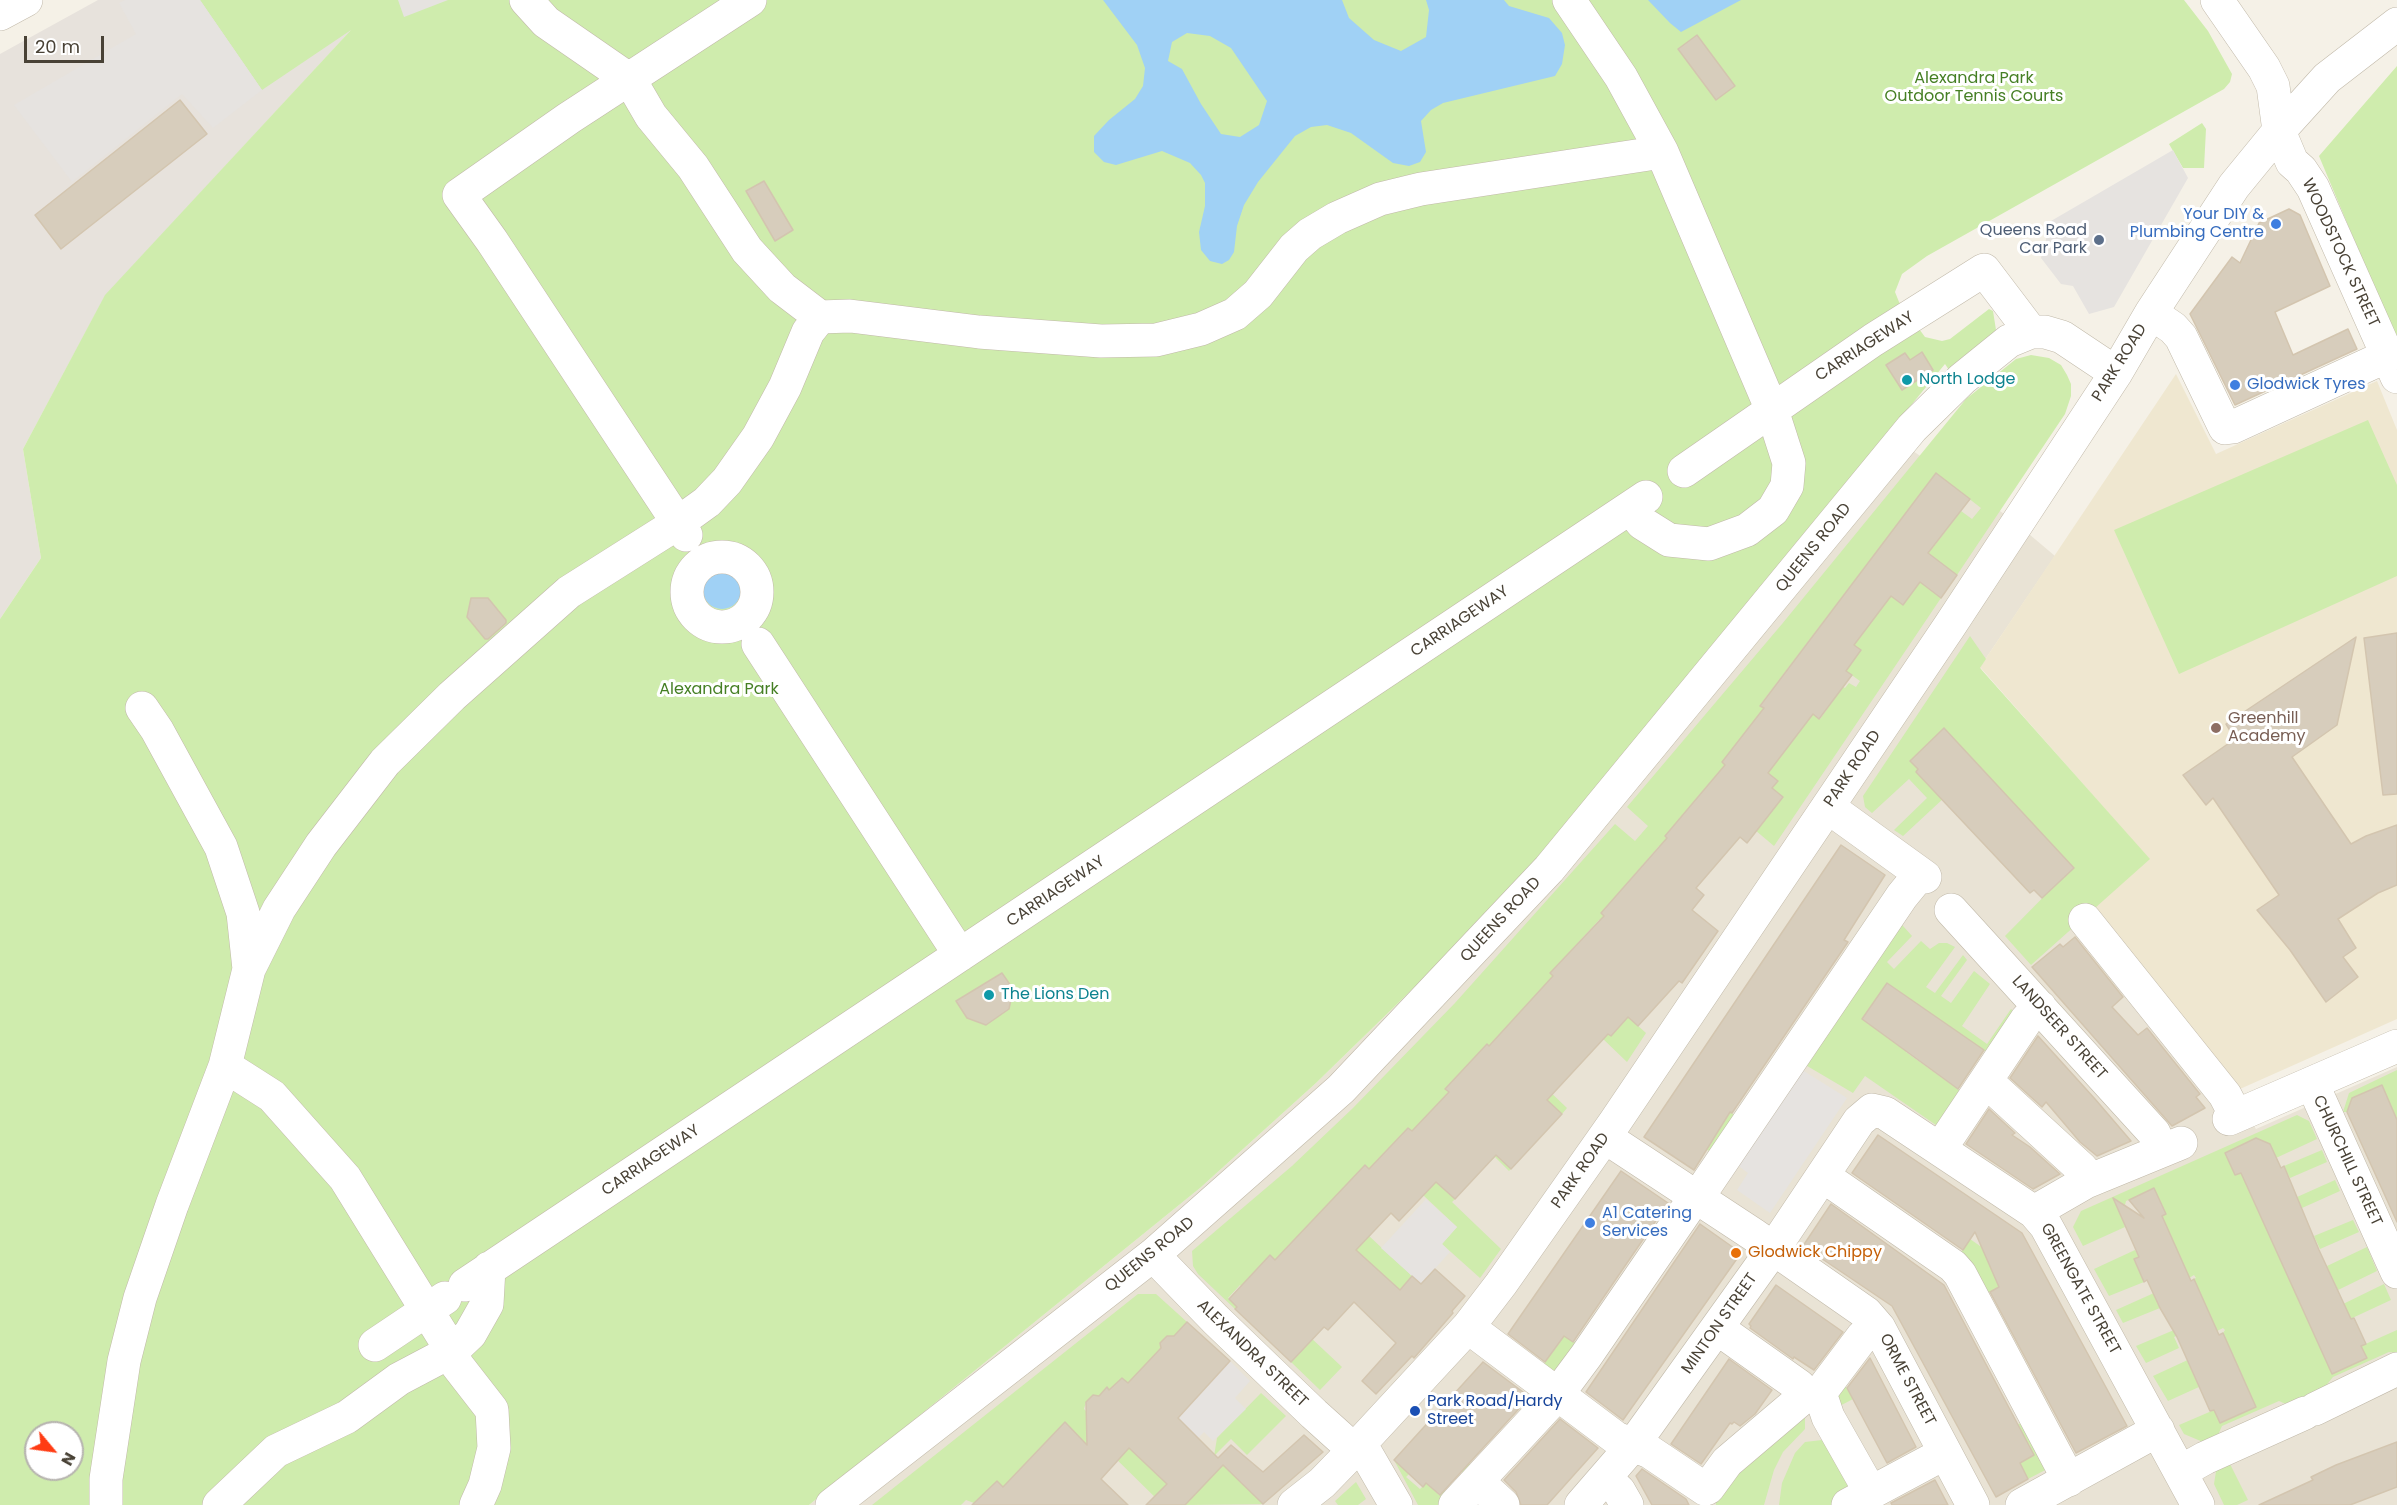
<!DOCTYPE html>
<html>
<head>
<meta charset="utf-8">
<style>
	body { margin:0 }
	#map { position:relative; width:2397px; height:1505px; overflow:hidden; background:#f5f1e7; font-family:Poppins,sans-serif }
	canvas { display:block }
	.north { position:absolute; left:24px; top:1421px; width:60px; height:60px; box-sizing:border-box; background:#fff; border:2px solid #b6b3af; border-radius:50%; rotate:119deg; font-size:16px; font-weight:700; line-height:24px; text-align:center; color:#494236 }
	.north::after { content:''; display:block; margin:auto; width:21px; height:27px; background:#ff3c14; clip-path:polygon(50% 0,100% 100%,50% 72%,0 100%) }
	.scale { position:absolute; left:24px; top:36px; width:80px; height:27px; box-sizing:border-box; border:3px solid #494236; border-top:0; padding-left:8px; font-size:18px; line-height:21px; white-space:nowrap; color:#494236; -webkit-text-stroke:4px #fff; paint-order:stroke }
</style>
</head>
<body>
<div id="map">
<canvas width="2397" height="1505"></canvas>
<div class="north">N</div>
<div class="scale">20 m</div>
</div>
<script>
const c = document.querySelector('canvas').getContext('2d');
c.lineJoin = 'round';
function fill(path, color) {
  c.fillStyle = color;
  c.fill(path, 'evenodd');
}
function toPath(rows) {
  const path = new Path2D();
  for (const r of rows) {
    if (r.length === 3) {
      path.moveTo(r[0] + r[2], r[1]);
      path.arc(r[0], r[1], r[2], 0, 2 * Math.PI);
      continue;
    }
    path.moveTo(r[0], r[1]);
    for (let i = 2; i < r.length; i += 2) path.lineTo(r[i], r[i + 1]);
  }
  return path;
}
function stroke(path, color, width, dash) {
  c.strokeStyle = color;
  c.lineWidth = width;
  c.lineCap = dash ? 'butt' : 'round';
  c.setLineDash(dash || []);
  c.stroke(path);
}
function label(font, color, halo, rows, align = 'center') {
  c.font = font + ' Poppins,sans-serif';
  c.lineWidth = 6;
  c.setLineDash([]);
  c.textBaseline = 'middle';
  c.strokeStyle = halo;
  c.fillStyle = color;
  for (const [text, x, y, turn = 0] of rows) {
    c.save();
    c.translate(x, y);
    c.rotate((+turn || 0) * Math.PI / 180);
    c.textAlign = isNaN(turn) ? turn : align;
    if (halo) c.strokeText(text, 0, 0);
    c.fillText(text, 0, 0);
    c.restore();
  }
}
const residential = toPath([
	[1887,433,2010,518,2055,556,1980,667,2231,1093,2256,1129,2397,1067,2397,1505,809,1505,1200,1188,1316,1083,1430,972]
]);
const industrial = toPath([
	[98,0,338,0,354,27,105,296,23,449,41,558,0,619,0,54]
]);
const education = toPath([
	[2176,374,2216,454,2377,381,2397,430,2397,1019,2231,1093,2089,912,2149,859,1980,667]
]);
const green = toPath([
	[200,0,2184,0,2208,31,2232,74,2230,82,2224,89,1927,256,1902,274,1895,292,1899,302,1925,337,1942,341,1950,339,1989,309,1993,311,1996,330,1953,376,1945,364,1539,857,1430,972,1316,1083,1200,1188,809,1505,0,1505,0,619,41,558,23,449,105,295,351,30,262,90],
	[36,1433,72,1433,72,1469,36,1469],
	[2397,66,2397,342,2319,156],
	[2202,123,2206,129,2204,168,2183,168,2169,144],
	[2031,355,2049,358,2061,365,2067,375,2071,384,2071,396,2065,414,1957,575,1940,562,1931,573,1928,572,1923,584,1941,598,1774,846,1755,830,1745,841,1740,836,1762,809,1736,786,1729,794,1712,780,1665,836,1699,866,1696,870,1691,875,1659,846,1601,913,1632,941,1642,931,1658,946,1671,931,1668,928,1679,917,1665,904,1674,894,1700,917,1689,932,1707,947,1705,949,1692,938,1687,944,1677,936,1669,945,1694,965,1692,968,1675,955,1663,968,1644,952,1639,957,1599,920,1550,973,1589,1009,1581,1018,1596,1033,1586,1044,1565,1024,1571,1017,1541,989,1503,1032,1533,1060,1537,1055,1559,1075,1546,1088,1567,1108,1562,1114,1541,1094,1537,1098,1515,1077,1520,1070,1504,1056,1502,1058,1487,1044,1445,1089,1500,1139,1490,1150,1511,1169,1509,1171,1495,1157,1491,1161,1435,1107,1412,1131,1408,1129,1396,1142,1455,1199,1452,1202,1501,1249,1480,1278,1442,1244,1457,1227,1423,1195,1433,1184,1417,1169,1411,1176,1387,1155,1383,1159,1380,1157,1369,1169,1365,1165,1345,1187,1345,1194,1349,1198,1340,1209,1412,1276,1387,1304,1384,1303,1398,1288,1348,1243,1357,1232,1343,1219,1338,1221,1325,1208,1285,1250,1315,1279,1311,1283,1317,1288,1315,1290,1280,1256,1275,1261,1270,1256,1257,1269,1261,1274,1246,1291,1240,1285,1228,1298,1237,1307,1235,1309,1198,1274,1193,1266,1192,1251,1292,1166,1353,1108,1455,1003,1615,824,1635,841,1648,826,1627,807,1782,624,1966,399,2016,359],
	[1936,473,1981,508,1972,519,1961,511,1935,545,1933,544,1927,552,1924,551,1916,562,1926,570,1918,581,1913,577,1906,586,1913,592,1903,605,1891,596,1854,645,1861,650,1852,663,1845,658,1839,666,1860,681,1856,687,1849,683,1845,688,1835,681,1830,689,1832,691,1828,697,1833,701,1820,719,1813,714,1768,773,1778,781,1772,788,1783,797,1777,805,1722,762,1764,708,1760,705],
	[2368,420,2397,485,2397,576,2179,674,2114,530],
	[1970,636,1986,659,1980,668,2150,859,2031,965,2005,936,2073,867,1944,729,1910,761,1918,769,1916,772,1945,797,1903,836,1894,830,1927,798,1909,779,1872,813,1865,807,1863,796],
	[1895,917,1912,936,1887,962,1894,969,1921,941,1930,949,1939,943,1947,943,1955,947,1926,987,1935,993,1963,955,1967,960,1941,996,1951,1003,1974,971,1990,984,1962,1026,1987,1044,2011,1009,2021,1018,1946,1132,1865,1076,1853,1093,1797,1060],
	[1887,983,1907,997,1913,1006,1916,1003,1925,1010,1882,1033,1862,1019],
	[1932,1014,1993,1057,1966,1095,1906,1052],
	[1628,1017,1646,1033,1627,1062,1601,1037,1606,1032,1611,1036],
	[2397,1070,2397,1131,2352,1098,2347,1112,2343,1112,2349,1093],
	[1730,1112,1743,1120,1718,1157,1706,1149],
	[2297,1115,2309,1121,2317,1139,2276,1158,2270,1144,2256,1138,2225,1153,2235,1175,2241,1173,2332,1374,2366,1358,2361,1346,2397,1330,2397,1353,2389,1352,2333,1377,2324,1388,2288,1405,2279,1401,2222,1426,2218,1435,2203,1442,2184,1434,2179,1425,2214,1410,2220,1423,2256,1407,2223,1333,2225,1330,2223,1328,2217,1331,2194,1279,2196,1278,2194,1275,2189,1278,2167,1228,2156,1219,2166,1214,2154,1189,2126,1201,2122,1217,2125,1227,2083,1246,2073,1227,2081,1211],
	[2322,1150,2327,1162,2290,1178,2284,1166],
	[2335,1180,2340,1191,2302,1208,2297,1197],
	[2353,1220,2359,1232,2320,1249,2314,1236],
	[2009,1224,2011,1227,2002,1286,1980,1297,1961,1252,1970,1239,1980,1246],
	[2367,1247,2377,1271,2338,1290,2327,1266],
	[2135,1250,2139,1257,2134,1260,2144,1282,2109,1296,2094,1269],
	[2384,1284,2391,1300,2348,1320,2341,1305],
	[2154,1293,2160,1308,2123,1323,2116,1310],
	[1138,1294,1156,1294,1187,1322,1174,1336,1167,1336,1160,1343,1161,1348,1129,1384,1109,1391,1106,1388,1099,1396,1093,1395,1086,1402,1084,1409,1126,1451,1129,1448,1167,1484,1157,1494,1163,1505,1107,1450,1099,1457,1065,1422,1017,1472,1050,1505,1011,1496,997,1481,974,1503,966,1500,961,1505,872,1505],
	[1293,1321,1342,1367,1320,1390,1291,1362,1300,1352],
	[1556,1329,1578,1344,1555,1387,1542,1366,1561,1341,1552,1335],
	[2174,1330,2176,1336,2174,1337,2179,1348,2146,1363,2136,1346],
	[2192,1358,2189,1365,2199,1387,2168,1401,2153,1376],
	[1839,1374,1853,1399,1834,1409],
	[1261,1393,1286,1416,1247,1455,1231,1439,1214,1456,1263,1504,1185,1505,1221,1467,1214,1456,1217,1438],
	[1805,1414,1805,1429,1783,1452,1774,1470,1764,1505,1716,1505,1714,1492],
	[2028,1419,2053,1466,2028,1479,2020,1463,2034,1455,2029,1444,2002,1433],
	[1822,1440,1857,1476,1834,1505,1779,1505,1782,1483,1795,1453,1805,1442],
	[1457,1452,1478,1472,1448,1505,1418,1505,1394,1460,1409,1474,1406,1477,1420,1489,1426,1483,1439,1495,1444,1490,1452,1496,1468,1478,1450,1461],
	[2228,1460,2248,1500,2237,1505,2224,1505,2214,1484,2217,1465],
	[1356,1482,1366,1499,1358,1505,1338,1505,1335,1501]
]);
const parking = toPath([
	[125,0,200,0,262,90,213,128,182,94,72,182,14,105,136,34,119,3],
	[398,0,448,0,404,17],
	[2173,150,2188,178,2114,307,2089,314,2073,286,2061,284,2041,258,2051,221],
	[1799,1068,1847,1098,1770,1213,1737,1190,1748,1173,1736,1164],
	[1426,1199,1457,1227,1442,1244,1450,1252,1421,1284,1381,1248],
	[1230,1361,1250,1381,1235,1398,1246,1409,1213,1441,1204,1432,1190,1446,1167,1424,1185,1410,1202,1392,1197,1386]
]);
const water = toPath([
	[1103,0,1342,0,1349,18,1374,40,1401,51,1426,37,1429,10,1426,0,1504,0,1509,6,1549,18,1562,33,1565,45,1562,64,1555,76,1443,103,1431,110,1421,121,1426,152,1420,162,1409,166,1393,163,1351,133,1327,125,1311,127,1295,136,1258,182,1244,205,1237,226,1234,252,1229,260,1222,264,1210,261,1201,250,1199,232,1205,206,1205,183,1201,175,1190,163,1162,151,1116,165,1104,162,1094,152,1094,136,1109,120,1135,99,1143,86,1145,68,1137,45],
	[1187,33,1210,36,1231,48,1267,101,1259,125,1240,137,1221,134,1201,104,1182,69,1168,61,1172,42],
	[1648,0,1741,0,1681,32,1670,23],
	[722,590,19]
]);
const building = toPath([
	[1697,35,1735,86,1716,100,1678,49,1697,35],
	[180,100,207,134,61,249,35,215,180,100],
	[764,181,793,230,775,241,746,191,764,181],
	[2289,209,2300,215,2330,286,2275,312,2293,355,2348,329,2357,349,2235,405,2190,314,2232,257,2240,263,2259,223,2289,209],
	[1922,352,1933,370,1902,390,1886,365,1905,353,1910,360,1922,352],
	[1936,473,1970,499,1928,553,1957,575,1941,598,1920,582,1903,605,1891,596,1854,645,1861,650,1846,671,1852,675,1819,719,1813,714,1768,773,1778,781,1772,788,1783,797,1747,843,1740,837,1696,888,1704,895,1692,910,1718,931,1682,983,1679,981,1638,1026,1628,1017,1611,1036,1608,1034,1547,1100,1562,1114,1511,1169,1496,1155,1455,1199,1436,1182,1399,1221,1391,1213,1356,1250,1400,1290,1412,1276,1421,1284,1435,1269,1465,1296,1452,1311,1453,1313,1414,1358,1412,1356,1376,1394,1362,1381,1396,1343,1354,1302,1328,1330,1324,1327,1291,1362,1235,1309,1237,1307,1229,1299,1270,1255,1275,1260,1365,1165,1369,1169,1408,1128,1412,1131,1449,1092,1445,1089,1487,1044,1489,1046,1553,976,1550,973,1604,916,1601,913,1667,838,1665,836,1725,765,1722,762,1764,708,1760,706,1936,473],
	[471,598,488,598,506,620,506,623,488,639,485,639,467,617,471,598],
	[2397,633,2397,794,2383,795,2364,638,2397,633],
	[2356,637,2337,725,2292,757,2351,844,2366,836,2397,825,2397,885,2378,893,2338,919,2356,948,2343,957,2358,977,2326,1002,2290,950,2257,910,2279,895,2213,798,2206,805,2183,775,2235,739,2226,724,2356,637],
	[1944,728,2074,868,2042,898,2034,890,2030,893,1916,772,1918,769,1910,761,1944,728],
	[1841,845,1885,875,1844,940,1848,942,1732,1113,1730,1112,1694,1170,1644,1137,1841,845],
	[2075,937,2123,997,2112,1007,2138,1035,2147,1028,2200,1094,2196,1097,2205,1108,2172,1126,2032,967,2060,944,2063,947,2075,937],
	[1002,973,1013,989,1009,1009,986,1025,967,1018,956,1001,1002,973],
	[1887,983,1984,1050,1958,1089,1862,1019,1887,983],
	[2038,1036,2095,1099,2131,1141,2097,1156,2080,1142,2046,1102,2042,1107,2010,1078,2038,1036],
	[2382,1085,2397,1120,2397,1222,2347,1112,2352,1098,2382,1085],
	[1989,1109,2015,1133,2012,1135,2030,1147,2060,1174,2033,1189,1966,1144,1989,1109],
	[1878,1135,2022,1233,2127,1426,2076,1453,1990,1292,1999,1287,1975,1232,1963,1250,1852,1173,1878,1135],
	[2256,1138,2270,1144,2281,1168,2284,1166,2319,1250,2351,1319,2354,1318,2366,1344,2361,1346,2367,1358,2332,1374,2241,1173,2235,1175,2225,1153,2256,1138],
	[1621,1171,1668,1203,1573,1342,1564,1336,1545,1362,1508,1334,1621,1171],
	[2154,1188,2166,1214,2162,1216,2191,1281,2194,1279,2219,1335,2223,1333,2256,1407,2220,1423,2214,1410,2210,1411,2177,1337,2160,1308,2147,1280,2144,1282,2134,1259,2139,1257,2113,1198,2144,1218,2129,1200,2154,1188],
	[1831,1204,1944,1285,2034,1455,2020,1463,2028,1479,1996,1497,1892,1306,1803,1246,1831,1204],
	[1700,1224,1741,1253,1623,1420,1586,1392,1700,1224],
	[1776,1285,1843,1332,1814,1370,1794,1357,1793,1359,1750,1328,1751,1326,1749,1324,1776,1285],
	[1187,1322,1230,1361,1178,1418,1218,1458,1231,1445,1263,1472,1304,1435,1323,1452,1263,1504,1223,1465,1185,1505,1146,1505,1167,1484,1129,1448,1101,1479,1128,1505,972,1505,997,1481,1003,1487,1065,1422,1087,1445,1086,1402,1093,1395,1099,1396,1107,1387,1109,1390,1122,1378,1128,1383,1161,1348,1160,1343,1167,1336,1174,1336,1187,1322],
	[1870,1358,1916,1447,1887,1463,1847,1388,1870,1358],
	[1729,1359,1772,1390,1755,1414,1740,1426,1734,1422,1732,1424,1730,1423,1701,1464,1671,1444,1729,1359],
	[1483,1362,1523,1392,1522,1395,1527,1400,1440,1495,1426,1483,1423,1487,1394,1460,1483,1362],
	[1560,1419,1598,1448,1547,1505,1521,1505,1516,1492,1504,1480,1560,1419],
	[2397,1442,2397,1487,2350,1505,2259,1505,2313,1480,2311,1477,2336,1465,2397,1442],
	[1642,1469,1686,1499,1689,1505,1652,1505,1636,1476,1642,1469],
	[1935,1480,1948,1505,1892,1505,1891,1503,1935,1480]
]);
const minor = toPath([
	[526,0,546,22,630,80,651,116,693,167,747,250,782,288,820,317],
	[1569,0,1621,77,1662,152,1772,410,1789,463,1787,486,1773,510,1747,530,1709,544,1669,540,1642,523,1630,508],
	[2217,0,2264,68,2273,86,2279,131,2292,162,2301,170,2313,188,2397,377],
	[0,14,26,0],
	[2151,313,2173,328,2181,337,2225,428,2233,427,2387,356],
	[1684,471,1873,340,1984,270,2031,332],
	[686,535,492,241,459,195,569,118,750,0],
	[722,592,35],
	[758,644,960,955],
	[142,708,157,730,221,847,243,913,249,969],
	[1828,807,1925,877],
	[1951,910,2154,1133,2161,1150],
	[2085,920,2225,1095,2236,1116],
	[225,1066,272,1096,345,1178,452,1351,457,1365,492,1410,494,1448,485,1485,476,1505],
	[1986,1081,2082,1169,2086,1182],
	[2312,1083,2397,1272],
	[2229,1119,2397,1046],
	[1605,1137,1754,1235,1866,1313,1879,1328,1973,1505],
	[1940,1149,2027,1019,2040,1007],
	[1823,1176,1953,1266,1960,1274,2069,1480],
	[2034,1212,2086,1182,2181,1143],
	[1153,1255,1215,1319,1314,1414,1344,1441,1367,1455,1396,1505],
	[465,1285,1646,497],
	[1468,1327,1616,1438,1650,1452,1705,1489,1708,1488,1727,1462,1800,1400,1799,1386,1717,1328],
	[375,1345,445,1298],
	[2315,1409,2397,1369],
	[2180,1472,2205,1458,2305,1413],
	[1605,1478,1619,1491,1627,1505],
	[1478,1482,1503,1505],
	[1871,1493,1828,1417,1820,1393,1863,1336,1879,1328],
	[106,1505,106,1479,124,1361,140,1298,172,1205,225,1066,249,969,279,909,321,845,385,762,452,696,569,592,678,523,707,502,727,481,758,437,785,387,808,332,820,317,850,316,979,332,1101,341,1156,340,1201,329,1235,314,1258,294,1294,248,1310,234,1337,218,1380,199,1421,189,1662,152],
	[219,1505,276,1451,347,1417,399,1379,452,1351,470,1334,487,1304,489,1268],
	[832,1505,1153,1255,1341,1089,1549,869,1912,428,1962,379,2009,341,2031,332,2045,332,2062,337,2116,373],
	[1294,1505,1322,1483,1356,1448,1468,1327,1501,1284,1615,1122,1949,627,2116,373,2151,313,2234,186,2279,131,2327,78,2397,24],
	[1455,1505,1557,1395,1586,1356,1687,1209,1706,1185,1902,896,1920,874],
	[1581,1505,1633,1445,1774,1248,1859,1121,1872,1110,1885,1113,2034,1212,2046,1226,2198,1505],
	[1848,1505,1945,1453],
	[2022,1505,2158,1430]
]);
const markers = [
	[2276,224,6,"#3f7fe0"],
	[2099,240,6,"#5c6f8a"],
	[1907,380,6,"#0f9aa8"],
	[2235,385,6,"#3f7fe0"],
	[2216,728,6,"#8d6e63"],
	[989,995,6,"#0f9aa8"],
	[1590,1223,6,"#3f7fe0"],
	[1736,1253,6,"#e8710a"],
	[1415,1411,6,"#1a4fb4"]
];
const parkNames = [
	["Alexandra Park",1974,79],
	["Outdoor Tennis Courts",1974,97],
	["Alexandra Park",719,690]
];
const shopNames = [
	["Your DIY &",2264,215,"right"],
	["Plumbing Centre",2264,233,"right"],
	["Glodwick Tyres",2247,385],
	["A1 Catering",1602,1214],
	["Services",1602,1232]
];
const serviceNames = [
	["Queens Road",2087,231],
	["Car Park",2087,249]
];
const streetNames = [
	["WOODSTOCK STREET",2340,253,65],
	["CARRIAGEWAY",1865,347,-33],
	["PARK ROAD",2120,363,-58],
	["QUEENS ROAD",1814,548,-51],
	["CARRIAGEWAY",1460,622,-34],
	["PARK ROAD",1853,769,-56],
	["CARRIAGEWAY",1056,892,-34],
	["QUEENS ROAD",1501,920,-47],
	["LANDSEER STREET",2059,1028,48],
	["CARRIAGEWAY",651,1161,-34],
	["CHURCHILL STREET",2347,1161,65],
	["PARK ROAD",1581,1171,-55],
	["QUEENS ROAD",1150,1255,-39],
	["GREENGATE STREET",2080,1289,61],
	["MINTON STREET",1720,1324,-55],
	["ALEXANDRA STREET",1252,1354,44],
	["ORME STREET",1907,1380,62]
];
const cultureNames = [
	["North Lodge",1919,380],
	["The Lions Den",1001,995]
];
const educationNames = [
	["Greenhill",2228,719],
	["Academy",2228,737]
];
const foodNames = [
	["Glodwick Chippy",1748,1253]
];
const transitNames = [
	["Park Road/Hardy",1427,1402],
	["Street",1427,1420]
];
fill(residential, '#e9e3d5');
fill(industrial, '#e7e2dc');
fill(education, '#efe7d0');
fill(green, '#cfecad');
fill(parking, '#e6e3e0');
fill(water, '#a0d1f5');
fill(building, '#d7cdbc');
stroke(building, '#d3c5af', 1.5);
stroke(minor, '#c1b9a9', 34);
stroke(minor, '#fff', 33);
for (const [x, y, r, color] of markers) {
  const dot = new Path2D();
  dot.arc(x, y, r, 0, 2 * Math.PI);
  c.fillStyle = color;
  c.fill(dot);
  stroke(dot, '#fff', 2);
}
label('16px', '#457f24', '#fff', parkNames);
label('16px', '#366cbe', '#fff', shopNames, 'left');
label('16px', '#4e5e75', '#fff', serviceNames, 'right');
label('16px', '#494236', '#fff', streetNames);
label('16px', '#0d838f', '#fff', cultureNames, 'left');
label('16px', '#785e54', '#fff', educationNames, 'left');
label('16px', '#c56008', '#fff', foodNames, 'left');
label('16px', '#164399', '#fff', transitNames, 'left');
</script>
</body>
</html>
